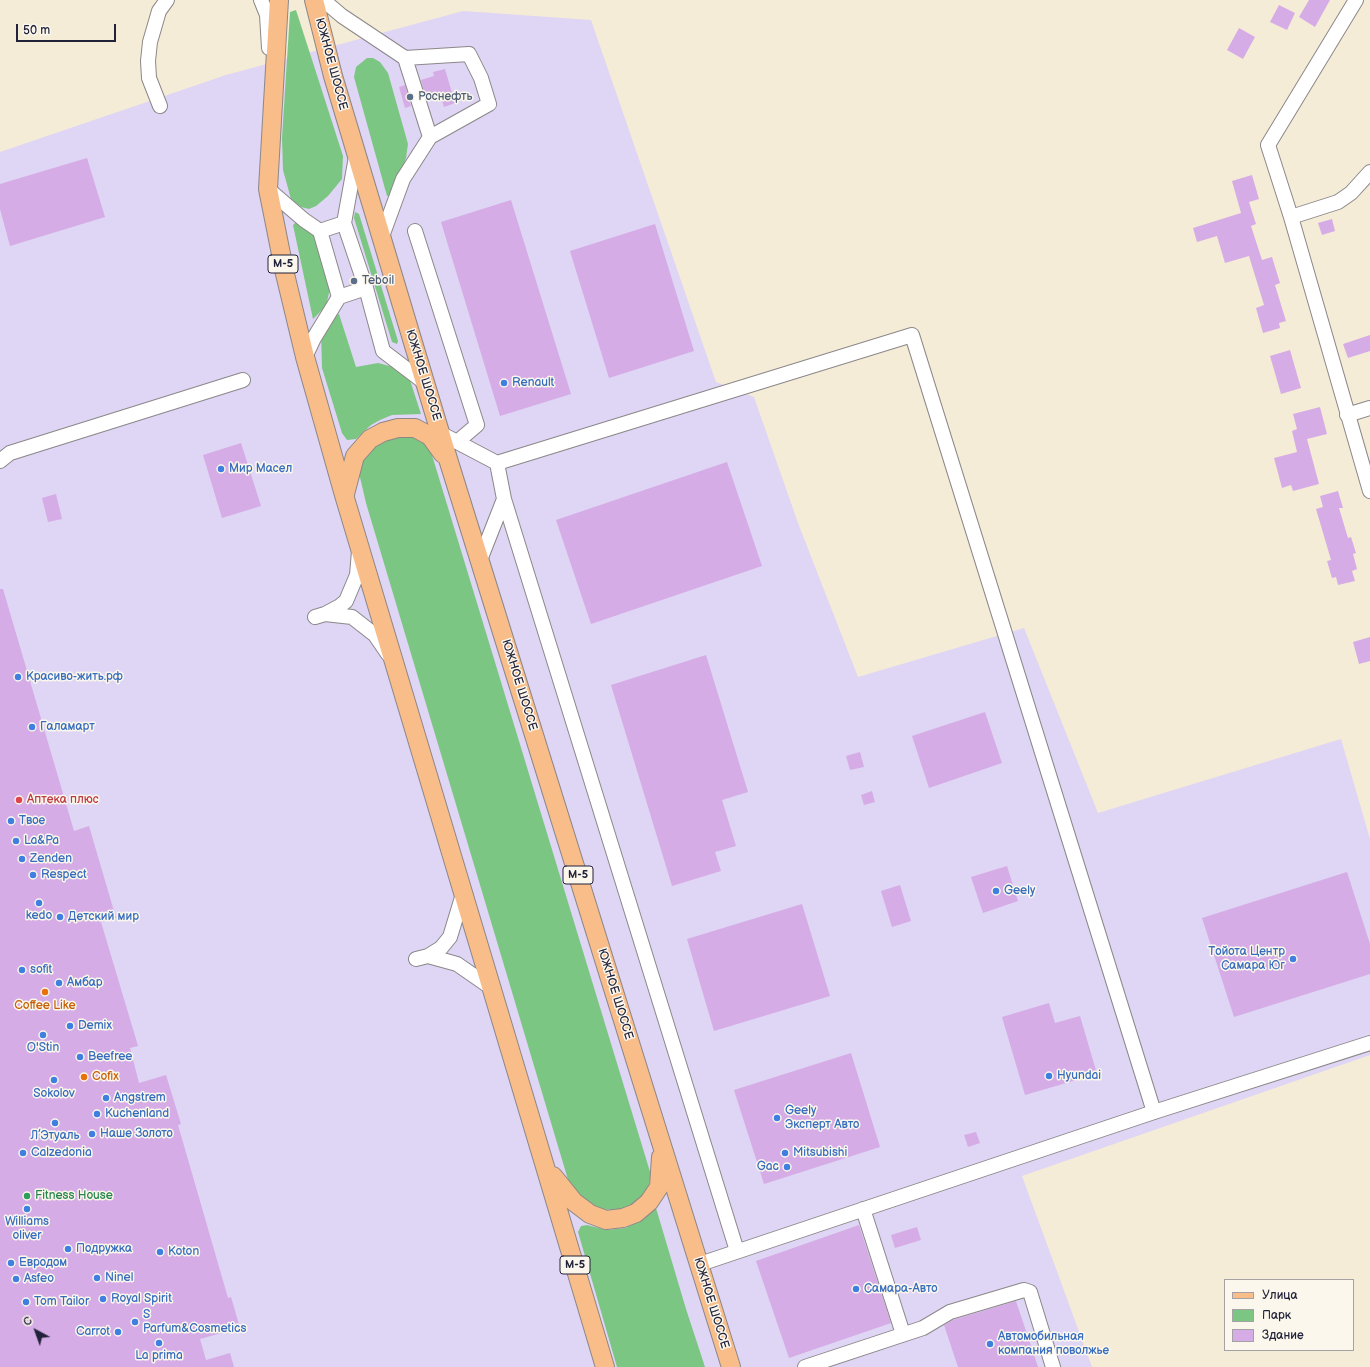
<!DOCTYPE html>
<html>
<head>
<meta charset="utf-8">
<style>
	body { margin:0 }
	#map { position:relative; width:1370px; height:1367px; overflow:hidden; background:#f5ecd7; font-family:"Balsamiq Sans",sans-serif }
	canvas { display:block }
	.legend { position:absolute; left:1224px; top:1279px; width:130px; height:72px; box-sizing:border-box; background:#fbf7ec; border:1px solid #a4a2a5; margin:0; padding:5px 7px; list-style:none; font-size:12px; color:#22223b }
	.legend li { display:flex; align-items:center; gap:8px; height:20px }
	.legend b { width:20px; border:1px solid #a4a2a5 }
	.north { position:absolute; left:16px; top:1311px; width:40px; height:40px; -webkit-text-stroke:3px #fbf7ec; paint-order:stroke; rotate:319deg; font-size:11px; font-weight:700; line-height:16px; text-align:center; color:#22223b }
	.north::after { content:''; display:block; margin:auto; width:14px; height:18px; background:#22223b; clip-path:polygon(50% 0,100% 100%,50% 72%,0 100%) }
	.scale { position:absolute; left:16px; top:24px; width:100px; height:18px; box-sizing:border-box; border:2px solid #22223b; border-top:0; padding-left:5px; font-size:12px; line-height:14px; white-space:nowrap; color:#22223b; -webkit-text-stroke:3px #fbf7ec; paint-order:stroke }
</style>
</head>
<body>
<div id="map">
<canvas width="1370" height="1367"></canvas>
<ul class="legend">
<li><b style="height:5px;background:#f8bd89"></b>Улица</li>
<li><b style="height:11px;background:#7cc683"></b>Парк</li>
<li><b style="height:11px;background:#d5ace5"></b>Здание</li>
</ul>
<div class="north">С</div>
<div class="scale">50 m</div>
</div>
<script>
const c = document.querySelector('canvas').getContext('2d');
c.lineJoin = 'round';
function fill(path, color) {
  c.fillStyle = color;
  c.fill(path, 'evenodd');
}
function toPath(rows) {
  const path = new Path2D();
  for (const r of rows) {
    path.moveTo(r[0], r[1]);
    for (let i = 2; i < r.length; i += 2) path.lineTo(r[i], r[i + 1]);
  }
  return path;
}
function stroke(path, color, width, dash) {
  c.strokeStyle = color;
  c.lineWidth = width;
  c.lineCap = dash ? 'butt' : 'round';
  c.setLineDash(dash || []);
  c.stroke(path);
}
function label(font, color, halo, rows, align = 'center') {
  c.font = font + ' "Balsamiq Sans",sans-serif';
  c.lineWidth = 3;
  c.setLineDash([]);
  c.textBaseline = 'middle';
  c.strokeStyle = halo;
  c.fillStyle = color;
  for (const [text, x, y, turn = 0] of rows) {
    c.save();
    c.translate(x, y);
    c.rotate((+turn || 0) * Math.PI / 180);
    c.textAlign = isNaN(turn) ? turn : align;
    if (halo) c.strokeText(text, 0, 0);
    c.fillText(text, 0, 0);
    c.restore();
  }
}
const built = toPath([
	[463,11,591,20,716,382,754,397,798,523,858,677,1024,628,1098,813,1341,739,1370,839,1370,1055,1022,1176,1092,1367,0,1367,0,152,226,75]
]);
const green = toPath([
	[296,10,343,156,342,179,328,196,316,206,309,209,301,207,291,199,283,170,282,138,290,12],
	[367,58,373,58,380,62,388,73,408,144,406,158,393,196,387,196,354,77,356,67],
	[355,212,359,214,398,341,397,344,392,342,354,218],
	[296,222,315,231,331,284,326,306,313,319,293,225],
	[339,314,356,367,378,363,397,368,408,374,421,414,392,415,380,420,371,425,356,439,347,440,342,433,322,368,321,332,331,316],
	[401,431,428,442,651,1175,648,1188,643,1197,632,1205,618,1210,597,1209,578,1199,569,1183,366,503,359,473,360,461,367,449],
	[656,1208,686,1309,705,1367,617,1367,578,1232,581,1226,587,1225,607,1230,625,1228,644,1219]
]);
const building = toPath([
	[1309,0,1330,0,1315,27,1299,17],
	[1279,5,1295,13,1287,30,1270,22],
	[1239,28,1255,37,1243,59,1227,50],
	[445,69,455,103,444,107,441,97,427,101,421,80,434,76,433,72],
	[405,85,411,106,405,108,399,87],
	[87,158,105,217,10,246,0,209,0,184],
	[1252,175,1259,199,1249,202,1256,224,1251,226,1262,260,1272,257,1280,283,1275,285,1286,321,1279,323,1280,328,1263,333,1256,308,1264,305,1249,256,1225,263,1217,236,1197,242,1193,228,1241,213,1232,181],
	[511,200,571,394,500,416,441,222],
	[1332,219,1335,231,1322,235,1318,223],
	[655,224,694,351,609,378,570,251],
	[1370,335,1370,351,1348,358,1343,344],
	[1290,350,1301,388,1281,394,1270,356],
	[1320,407,1327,434,1307,439,1319,484,1293,491,1291,485,1282,488,1274,458,1297,452,1292,431,1297,429,1293,414],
	[241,443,261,506,222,518,203,455],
	[727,462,762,566,591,624,556,520],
	[1338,491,1343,508,1339,508,1348,538,1351,537,1356,553,1353,554,1357,569,1352,571,1355,581,1338,585,1336,577,1332,578,1327,561,1331,560,1316,509,1323,507,1320,496],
	[56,494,62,519,48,522,42,498],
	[0,589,3,589,74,831,89,826,116,918,101,922,138,1046,130,1048,139,1083,166,1075,181,1124,178,1125,228,1298,231,1297,240,1328,200,1339,206,1360,230,1353,234,1367,0,1367],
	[1370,637,1370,661,1359,664,1353,642],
	[706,655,748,792,722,800,736,846,715,852,721,871,672,886,611,685],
	[985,712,1002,763,929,788,912,736],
	[860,752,864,767,850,770,846,756],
	[872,791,875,802,864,805,861,795],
	[1007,866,1018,901,983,913,971,877],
	[1347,872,1370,944,1370,974,1234,1017,1202,918],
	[900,885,911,921,892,927,881,891],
	[802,904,830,996,714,1031,687,939],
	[1049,1003,1055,1023,1080,1016,1097,1074,1025,1095,1002,1017],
	[851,1053,880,1147,764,1184,734,1090],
	[976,1132,980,1143,968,1147,964,1135],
	[859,1225,891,1323,789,1358,756,1261],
	[917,1227,921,1240,895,1248,891,1235],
	[1016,1301,1038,1367,958,1367,944,1325,953,1320]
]);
const minor = toPath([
	[261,0,267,15,269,48],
	[323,0,342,16,405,58,430,137,403,179,381,239],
	[1356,0,1268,145,1291,217,1370,491],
	[405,58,469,54,481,78,489,104,430,137],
	[160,106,149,78,148,61,150,42,159,11,167,0],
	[356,157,344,223,366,288,383,351,425,383],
	[268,189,304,220,320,231,339,297],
	[1291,217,1338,202,1351,193,1370,172],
	[320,231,344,223],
	[415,231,477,425,457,442],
	[305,357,314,338,339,297,366,288],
	[1347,415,1370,408],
	[440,433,497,463,912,335,1154,1112],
	[0,461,10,453,243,380],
	[497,463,504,499,737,1251],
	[480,560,504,499],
	[325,614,352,617,375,635,388,654],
	[315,617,325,614,340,606,346,601,357,575,359,551],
	[428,956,457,964,493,989],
	[416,959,428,956,441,948,450,937,463,894],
	[863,1209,903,1334],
	[700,1264,1154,1112,1370,1043],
	[805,1367,923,1328,950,1312,1024,1290,1030,1292,1053,1367]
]);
const major = toPath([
	[279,0,268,189,285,274,305,357,344,495,605,1367],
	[314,0,333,76,448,459,731,1367],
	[345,494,355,456,370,439,383,432,398,428,415,428,430,436,443,454],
	[553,1176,574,1202,590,1214,606,1220,623,1218,636,1213,649,1202,659,1187,661,1157]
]);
const markers = [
	[410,97,4,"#5c6f8a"],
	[354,281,4,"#5c6f8a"],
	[504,383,4,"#3f7fe0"],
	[221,469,4,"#3f7fe0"],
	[18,677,4,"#3f7fe0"],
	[32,727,4,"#3f7fe0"],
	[19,800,4,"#e0444e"],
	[11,821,4,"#3f7fe0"],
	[16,841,4,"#3f7fe0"],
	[22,859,4,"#3f7fe0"],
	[33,875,4,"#3f7fe0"],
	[996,891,4,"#3f7fe0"],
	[39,903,4,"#3f7fe0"],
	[60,917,4,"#3f7fe0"],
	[1293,959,4,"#3f7fe0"],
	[22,970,4,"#3f7fe0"],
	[59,983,4,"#3f7fe0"],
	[45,992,4,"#e8710a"],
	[70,1026,4,"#3f7fe0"],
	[43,1035,4,"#3f7fe0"],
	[80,1057,4,"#3f7fe0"],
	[1049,1076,4,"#3f7fe0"],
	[84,1077,4,"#e8710a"],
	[54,1080,4,"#3f7fe0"],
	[106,1098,4,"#3f7fe0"],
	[97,1114,4,"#3f7fe0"],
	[777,1118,4,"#3f7fe0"],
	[55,1123,4,"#3f7fe0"],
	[92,1134,4,"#3f7fe0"],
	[23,1153,4,"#3f7fe0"],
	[785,1153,4,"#3f7fe0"],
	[787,1167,4,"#3f7fe0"],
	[27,1196,4,"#2e9e5b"],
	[27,1209,4,"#3f7fe0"],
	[68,1249,4,"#3f7fe0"],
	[160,1252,4,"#3f7fe0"],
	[11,1263,4,"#3f7fe0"],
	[97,1278,4,"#3f7fe0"],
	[16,1279,4,"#3f7fe0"],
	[856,1289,4,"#3f7fe0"],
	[103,1299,4,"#3f7fe0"],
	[26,1302,4,"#3f7fe0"],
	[135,1322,4,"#3f7fe0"],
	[118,1332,4,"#3f7fe0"],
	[159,1343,4,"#3f7fe0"],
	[990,1344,4,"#3f7fe0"]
];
const shields = [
	[283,264,30],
	[578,875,30],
	[575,1265,30]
];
const shieldNames = [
	["М-5",283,264],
	["М-5",578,875],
	["М-5",575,1265]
];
const streetNames = [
	["ЮЖНОЕ ШОССЕ",331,64,75],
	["ЮЖНОЕ ШОССЕ",423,375,73],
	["ЮЖНОЕ ШОССЕ",519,685,73],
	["ЮЖНОЕ ШОССЕ",615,994,73],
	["ЮЖНОЕ ШОССЕ",711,1303,73]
];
const serviceNames = [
	["Роснефть",418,97],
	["Teboil",362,281]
];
const shopNames = [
	["Renault",512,383],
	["Мир Масел",229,469],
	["Красиво-жить.рф",26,677],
	["Галамарт",40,727],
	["Твое",19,821],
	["La&Pa",24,841],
	["Zenden",30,859],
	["Respect",41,875],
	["Geely",1004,891],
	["kedo",39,916,"center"],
	["Детский мир",68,917],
	["Тойота Центр",1285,952,"right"],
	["Самара Юг",1285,966,"right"],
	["sofit",30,970],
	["Амбар",67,983],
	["Demix",78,1026],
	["O'Stin",43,1048,"center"],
	["Beefree",88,1057],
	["Hyundai",1057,1076],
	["Sokolov",54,1094,"center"],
	["Angstrem",114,1098],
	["Geely",785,1111],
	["Эксперт Авто",785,1125],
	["Kuchenland",105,1114],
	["Наше Золото",100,1134],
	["Л’Этуаль",55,1136,"center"],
	["Calzedonia",31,1153],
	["Mitsubishi",793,1153],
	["Gac",779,1167,"right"],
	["Williams",27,1222,"center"],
	["oliver",27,1236,"center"],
	["Подружка",76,1249],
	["Koton",168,1252],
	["Евродом",19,1263],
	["Ninel",105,1278],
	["Asfeo",24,1279],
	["Самара-Авто",864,1289],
	["Royal Spirit",111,1299],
	["Tom Tailor",34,1302],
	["S",143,1315],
	["Parfum&Cosmetics",143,1329],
	["Carrot",110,1332,"right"],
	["Автомобильная",998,1337],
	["компания поволжье",998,1351],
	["La prima",159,1356,"center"]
];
const healthNames = [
	["Аптека плюс",27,800]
];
const foodNames = [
	["Coffee Like",45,1006],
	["Cofix",92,1077,"left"]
];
const leisureNames = [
	["Fitness House",35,1196]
];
fill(built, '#dfd5f5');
fill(green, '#7cc683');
fill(building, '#d5ace5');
stroke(minor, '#8c8789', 16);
stroke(major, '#8c8789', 20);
stroke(minor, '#fff', 14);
stroke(major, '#f8bd89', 18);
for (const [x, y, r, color] of markers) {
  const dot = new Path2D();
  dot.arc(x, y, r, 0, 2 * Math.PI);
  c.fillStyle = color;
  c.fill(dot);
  stroke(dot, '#fbf7ec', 1.5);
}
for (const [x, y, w] of shields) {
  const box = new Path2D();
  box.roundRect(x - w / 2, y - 9, w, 18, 3);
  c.fillStyle = '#fbf7ec';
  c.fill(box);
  stroke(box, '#22223b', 1);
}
label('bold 11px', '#22223b', null, shieldNames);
label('12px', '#22223b', '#fbf7ec', streetNames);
label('12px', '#4e5e75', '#fbf7ec', serviceNames, 'left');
label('12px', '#366cbe', '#fbf7ec', shopNames, 'left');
label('12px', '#be3a42', '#fbf7ec', healthNames, 'left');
label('12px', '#c56008', '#fbf7ec', foodNames);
label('12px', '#27864d', '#fbf7ec', leisureNames, 'left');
</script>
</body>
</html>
